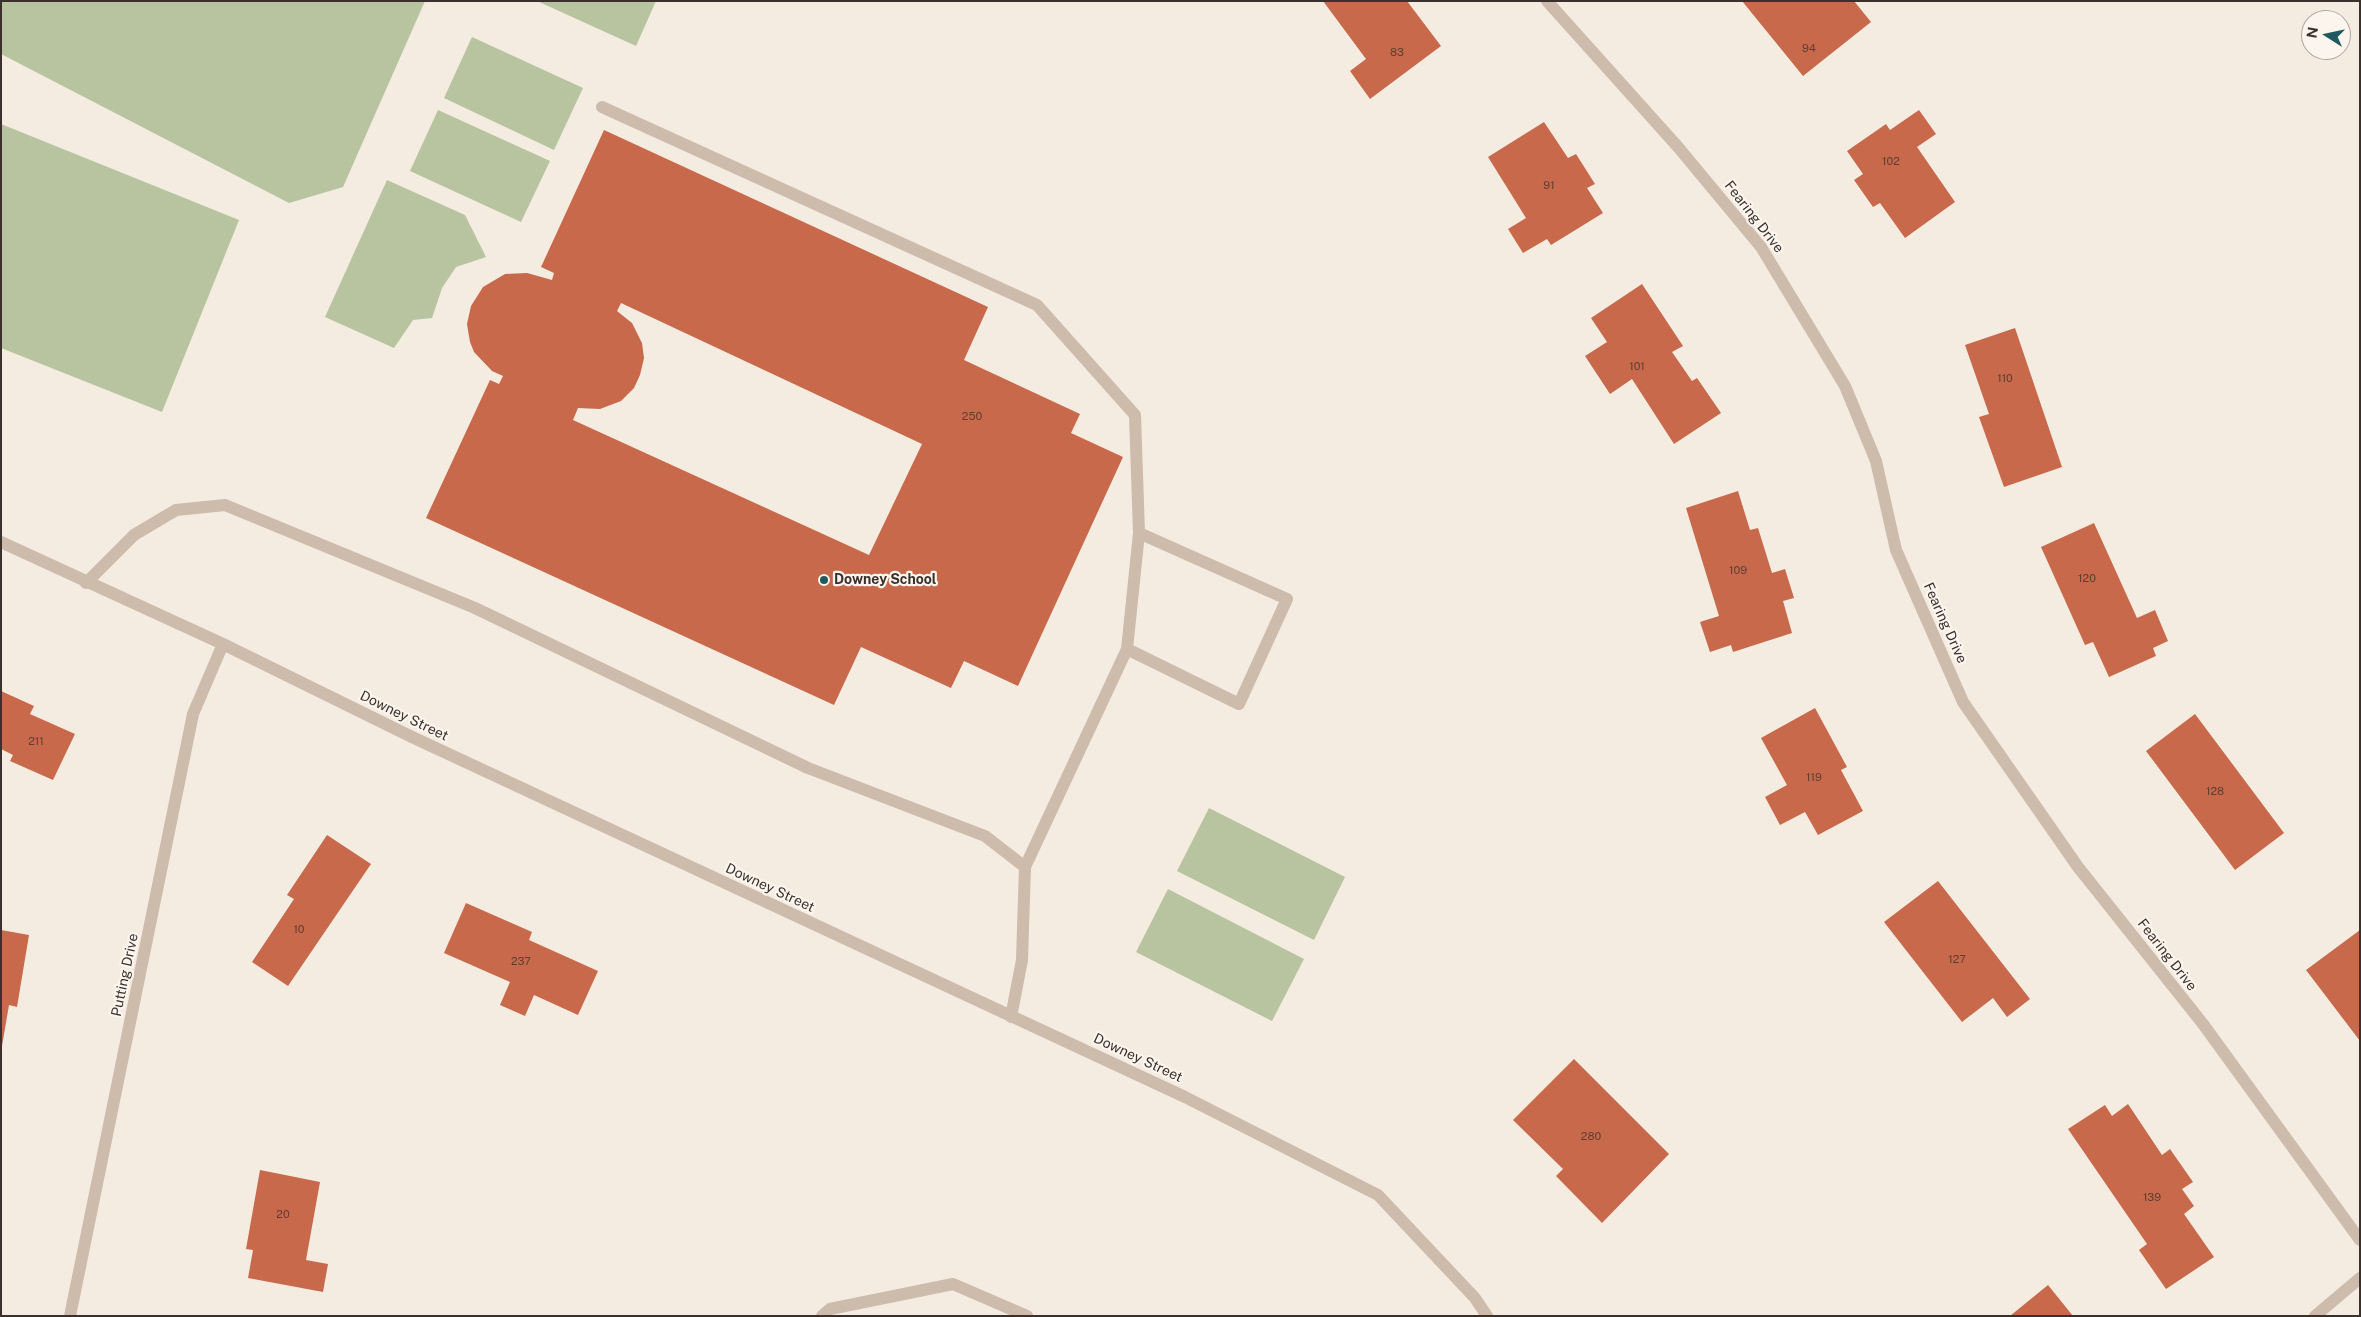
<!DOCTYPE html>
<html>
<head>
<meta charset="utf-8">
<style>
	body { margin:0 }
	#map { position:relative; width:2361px; height:1317px; overflow:hidden; background:#f4ebe1; font-family:"Public Sans",sans-serif }
	canvas { display:block }
	.frame { position:absolute; inset:0; border:2px solid #3b302b; pointer-events:none }
	.north { position:absolute; left:2301px; top:10px; width:50px; height:50px; box-sizing:border-box; background:#fbf5ee; border:1px solid #aea6a0; border-radius:50%; rotate:280deg; font-size:14px; font-weight:700; line-height:20px; text-align:center; color:#3b302b }
	.north::after { content:''; display:block; margin:auto; width:18px; height:22px; background:#1f5a5e; clip-path:polygon(50% 0,100% 100%,50% 72%,0 100%) }
</style>
</head>
<body>
<div id="map">
<canvas width="2361" height="1317"></canvas>
<div class="frame"></div>
<div class="north">N</div>
</div>
<script>
const c = document.querySelector('canvas').getContext('2d');
c.lineJoin = 'round';
function fill(path, color) {
  c.fillStyle = color;
  c.fill(path, 'evenodd');
}
function toPath(rows) {
  const path = new Path2D();
  for (const r of rows) {
    path.moveTo(r[0], r[1]);
    for (let i = 2; i < r.length; i += 2) path.lineTo(r[i], r[i + 1]);
  }
  return path;
}
function stroke(path, color, width, dash) {
  c.strokeStyle = color;
  c.lineWidth = width;
  c.lineCap = dash ? 'butt' : 'round';
  c.setLineDash(dash || []);
  c.stroke(path);
}
function label(font, color, halo, rows, align = 'center') {
  c.font = font + ' "Public Sans",sans-serif';
  c.lineWidth = 4.5;
  c.setLineDash([]);
  c.textBaseline = 'middle';
  c.strokeStyle = halo;
  c.fillStyle = color;
  for (const [text, x, y, turn = 0] of rows) {
    c.save();
    c.translate(x, y);
    c.rotate((+turn || 0) * Math.PI / 180);
    c.textAlign = isNaN(turn) ? turn : align;
    if (halo) c.strokeText(text, 0, 0);
    c.fillText(text, 0, 0);
    c.restore();
  }
}
const green = toPath([
	[1,1,425,1,343,187,289,203,1,54],
	[537,1,656,1,636,46],
	[472,37,583,88,554,150,444,98],
	[438,110,550,161,521,222,410,171],
	[1,124,239,220,162,412,1,348],
	[387,180,465,215,486,257,456,267,442,288,432,318,413,320,394,348,325,317],
	[1209,808,1345,877,1314,940,1177,871],
	[1168,889,1304,959,1272,1021,1136,952]
]);
const building = toPath([
	[1323,1,1407,1,1441,46,1370,99,1350,71,1366,59],
	[1742,1,1854,1,1871,22,1803,76],
	[1919,110,1936,134,1917,147,1955,202,1905,238,1880,203,1873,207,1854,180,1863,174,1847,151,1886,124,1890,130],
	[1544,122,1568,158,1576,154,1595,184,1587,188,1603,213,1551,245,1547,239,1523,253,1508,229,1526,218,1488,157],
	[604,130,988,307,964,360,1080,414,1071,433,1123,457,1018,686,964,661,951,688,861,647,834,705,426,518,490,380,499,384,503,376,492,371,474,352,470,342,467,324,471,306,483,287,505,274,527,273,552,280,554,273,541,267],
	[621,303,922,444,869,555,573,420,578,408,600,409,621,401,634,388,640,375,644,358,642,343,632,323,617,311],
	[1642,284,1683,346,1672,352,1692,381,1697,378,1721,413,1674,444,1632,379,1610,394,1585,356,1607,342,1591,318],
	[2015,328,2062,467,2004,487,1979,417,1989,414,1965,345],
	[1738,491,1750,530,1758,528,1772,573,1785,569,1794,598,1783,601,1792,633,1733,652,1731,645,1710,652,1700,622,1719,616,1686,508],
	[2094,523,2137,618,2155,610,2168,641,2153,648,2156,656,2109,677,2093,642,2085,645,2041,547],
	[1,691,34,706,30,714,75,734,53,780,10,761,13,755,1,749],
	[1815,708,1847,767,1841,770,1863,811,1818,835,1805,812,1780,825,1765,797,1787,785,1761,738],
	[2195,714,2284,833,2235,870,2146,751],
	[327,835,371,864,288,986,252,962,294,899,287,895],
	[1938,881,2030,999,2007,1017,1993,998,1962,1022,1884,922],
	[466,903,532,932,529,940,598,971,578,1015,534,995,525,1016,500,1005,510,982,444,953],
	[1,930,29,935,17,1007,9,1005,2,1046],
	[2360,930,2360,1041,2306,970],
	[1574,1059,1669,1154,1602,1223,1556,1176,1563,1169,1513,1120],
	[2128,1104,2162,1155,2170,1149,2193,1182,2182,1189,2194,1206,2184,1214,2214,1257,2166,1289,2139,1250,2147,1244,2068,1129,2105,1105,2112,1116],
	[260,1170,320,1182,306,1260,328,1264,323,1292,248,1278,253,1250,246,1249],
	[2048,1285,2073,1316,2010,1316]
]);
const lane = toPath([
	[602,107,1037,305,1135,415,1139,533,1127,649,1025,867],
	[86,583,134,535,176,510,225,505,475,608,808,768,985,836,1025,867,1022,960,1011,1017],
	[1127,649,1239,704,1287,599,1139,533],
	[822,1316,830,1309,953,1284,1027,1316]
]);
const street = toPath([
	[1547,1,1678,147,1761,247,1845,386,1876,461,1896,550,1963,702,2078,867,2203,1024,2360,1240],
	[1,542,223,644,412,737,1185,1097,1378,1195,1475,1298,1487,1316],
	[70,1316,193,714,223,644],
	[2315,1316,2360,1278]
]);
const markers = [
	[824,580,5,"#1f5a5e"]
];
const numberNames = [
	["94",1809,49],
	["83",1397,53],
	["102",1891,162],
	["91",1549,186],
	["101",1637,367],
	["110",2005,379],
	["250",972,417],
	["109",1738,571],
	["120",2087,579],
	["211",36,742],
	["119",1814,778],
	["128",2215,792],
	["10",299,930],
	["127",1957,960],
	["237",521,962],
	["280",1591,1137],
	["139",2152,1198],
	["20",283,1215]
];
const streetNames = [
	["Fearing Drive",1754,217,52],
	["Fearing Drive",1945,623,66],
	["Downey Street",404,716,26],
	["Downey Street",770,888,25],
	["Fearing Drive",2167,955,52],
	["Putting Drive",125,975,-78],
	["Downey Street",1138,1058,25]
];
const poiNames = [
	["Downey School",834,580]
];
fill(green, '#b8c4a0');
fill(building, '#c8694b');
stroke(lane, '#cdbbac', 12);
stroke(street, '#cdbbac', 12);
for (const [x, y, r, color] of markers) {
  const dot = new Path2D();
  dot.arc(x, y, r, 0, 2 * Math.PI);
  c.fillStyle = color;
  c.fill(dot);
  stroke(dot, '#fbf5ee', 2);
}
label('11px', '#5e3e33', null, numberNames);
label('14px', '#3b302b', '#fbf5ee', streetNames);
label('bold 14px', '#3b302b', '#fbf5ee', poiNames, 'left');
</script>
</body>
</html>
